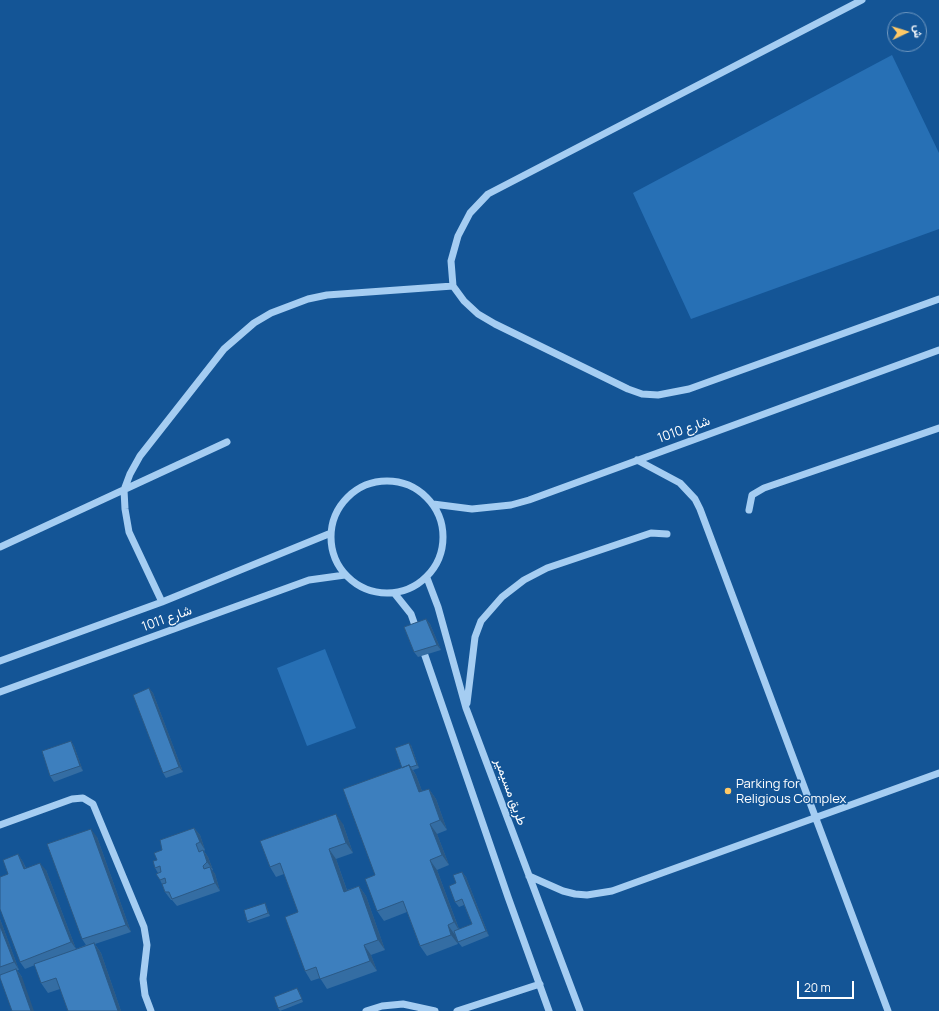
<!DOCTYPE html>
<html>
<head>
<meta charset="utf-8">
<style>
	body { margin:0 }
	#map { position:relative; width:939px; height:1011px; overflow:hidden; background:#145596; font-family:Manrope,Vazirmatn,sans-serif }
	canvas { display:block }
	.north { position:absolute; left:887px; top:12px; width:40px; height:40px; box-sizing:border-box; background:#145596; border:1px solid #7299c0; border-radius:50%; rotate:86deg; font-size:11px; font-weight:700; line-height:16px; text-align:center; color:#fff }
	.north::after { content:''; display:block; margin:auto; width:14px; height:18px; background:#ffc966; clip-path:polygon(50% 0,100% 100%,50% 72%,0 100%) }
	.scale { position:absolute; left:797px; top:981px; width:57px; height:18px; box-sizing:border-box; border:2px solid #fff; border-top:0; padding-left:5px; font-size:12px; line-height:14px; white-space:nowrap; color:#fff; -webkit-text-stroke:3px #145596; paint-order:stroke }
</style>
</head>
<body>
<div id="map">
<canvas width="939" height="1011"></canvas>
<div class="north">ش</div>
<div class="scale">20 m</div>
</div>
<script>
const c = document.querySelector('canvas').getContext('2d');
c.lineJoin = 'round';
function fill(path, color) {
  c.fillStyle = color;
  c.fill(path, 'evenodd');
}
function toPath(rows) {
  const path = new Path2D();
  for (const r of rows) {
    if (r.length === 3) {
      path.moveTo(r[0] + r[2], r[1]);
      path.arc(r[0], r[1], r[2], 0, 2 * Math.PI);
      continue;
    }
    path.moveTo(r[0], r[1]);
    for (let i = 2; i < r.length; i += 2) path.lineTo(r[i], r[i + 1]);
  }
  return path;
}
function stroke(path, color, width, dash) {
  c.strokeStyle = color;
  c.lineWidth = width;
  c.lineCap = dash ? 'butt' : 'round';
  c.setLineDash(dash || []);
  c.stroke(path);
}
function label(font, color, halo, rows, align = 'center') {
  c.font = font + ' Manrope,Vazirmatn,sans-serif';
  c.lineWidth = 3;
  c.setLineDash([]);
  c.textBaseline = 'middle';
  c.strokeStyle = halo;
  c.fillStyle = color;
  for (const [text, x, y, turn = 0] of rows) {
    c.save();
    c.translate(x, y);
    c.rotate((+turn || 0) * Math.PI / 180);
    c.textAlign = isNaN(turn) ? turn : align;
    if (halo) c.strokeText(text, 0, 0);
    c.fillText(text, 0, 0);
    c.restore();
  }
}
const green = toPath([
	[892,55,939,153,939,229,691,319,633,193],
	[325,649,356,728,307,746,277,668]
]);
const minor = toPath([
	[862,0,488,194,470,213,458,236,451,261,453,286,464,301,478,314,495,324,628,389,642,394,658,395,689,389,939,299],
	[637,460,680,483,695,499,700,509,888,1011],
	[387,537,56],
	[433,504,472,509,511,505,529,500,939,350],
	[749,510,752,495,764,488,939,428],
	[0,547,227,442],
	[427,578,438,607,466,708,580,1011],
	[395,594,411,614,417,631],
	[162,602,129,532,125,509,124,490,130,474,140,456,224,349,254,323,271,313,308,299,327,295,453,286],
	[422,647,508,897,549,1011],
	[0,661,162,602,331,533],
	[0,692,309,580,345,575],
	[467,703,475,637,481,621,502,597,524,580,547,568,651,533,667,534],
	[0,825,72,799,83,798,93,804,144,927,147,945,143,979,145,995,151,1011],
	[529,876,563,891,575,894,587,895,612,891,939,773],
	[366,1011,382,1006,403,1004,435,1011],
	[457,1011,540,984]
]);
const wall = toPath([
	[426,619,430,624,441,650,418,657,414,652],
	[149,688,153,693,183,772,166,778,163,773],
	[71,741,74,746,83,771,54,782,50,776],
	[411,745,419,768,413,770,416,775,422,791,429,789,436,799,447,830,437,834,449,865,437,870,459,929,472,924,464,905,459,907,455,902,456,883,462,872,466,877,489,936,462,947,458,942,455,935,458,944,427,956,420,946,407,912,384,921,377,911,375,875],
	[343,824,353,853,336,859,347,890,359,886,366,896,385,950,371,955,377,971,327,989,320,978,311,981,305,971,298,912,284,874,276,877,270,867],
	[194,828,200,835,205,850,204,851,208,857,213,870,212,870,215,874,220,891,177,906,172,900,171,900,165,892,162,884,160,880,158,873,155,868,157,860,162,850],
	[97,837,131,932,95,944,101,953,121,1011,68,1011,60,989,48,993,41,983,35,965,25,969,20,962,8,874,18,854,23,862,26,868,46,870,76,949,86,945,82,939],
	[265,903,266,905,270,916,249,923,247,921],
	[0,919,19,970,17,970,22,977,0,978],
	[299,991,303,1002,280,1011,278,1008]
]);
const shadedWall = toPath([
	[426,619,430,624,441,650,437,645],
	[149,688,153,693,183,772,179,767],
	[71,741,74,746,83,771,80,766],
	[409,743,411,745,419,768,417,765],
	[409,765,416,775,426,802,419,792],
	[429,789,436,799,447,830,440,820],
	[336,814,343,824,353,853,346,843],
	[430,824,437,834,449,865,442,855],
	[194,828,200,835,205,850,200,842],
	[91,829,97,837,131,932,126,925],
	[329,849,336,859,351,902,344,892],
	[203,850,208,857,213,870,207,862],
	[18,854,23,862,29,877,24,869],
	[430,860,437,870,460,932,454,922],
	[40,863,46,870,76,949,71,942],
	[210,867,215,874,220,891,215,883],
	[462,872,466,877,489,936,486,931],
	[359,886,366,896,385,950,378,940],
	[265,903,266,905,270,916,268,913],
	[0,919,19,970,14,962,0,926],
	[448,925,455,935,458,944,451,935],
	[94,943,101,953,121,1011,118,1011],
	[364,945,371,955,377,971,370,961],
	[16,969,22,977,34,1011,31,1011]
]);
const building = toPath([
	[426,619,437,645,414,652,404,627,426,619],
	[149,688,179,767,163,773,133,695,149,688],
	[71,741,80,766,50,776,42,751,71,741],
	[409,743,417,765,411,767,409,765,402,768,395,748,409,743],
	[409,765,419,792,429,789,440,820,430,824,442,855,430,860,454,922,448,925,451,935,420,946,403,901,377,911,365,879,375,875,343,789,409,765],
	[336,814,346,843,329,849,344,892,359,886,378,940,364,945,370,961,320,979,316,967,305,971,285,917,298,912,280,863,270,867,260,841,336,814],
	[194,828,200,842,196,844,199,852,203,850,207,862,203,866,204,869,210,867,215,883,172,899,169,892,165,892,162,884,166,883,165,878,160,880,156,874,161,872,160,866,155,868,153,861,157,860,154,853,162,850,160,840,194,828],
	[91,829,126,925,82,939,47,844,91,829],
	[18,854,24,869,40,863,71,942,20,962,0,909,0,877,8,874,3,860,18,854],
	[462,872,486,931,458,942,454,931,472,924,462,899,455,902,449,886,456,883,453,875,462,872],
	[265,903,268,913,247,921,244,910,265,903],
	[0,926,14,962,0,967,0,926],
	[94,943,118,1011,68,1011,56,978,41,983,34,964,94,943],
	[16,969,31,1011,12,1011,0,978,0,975,16,969],
	[297,988,302,999,278,1008,274,997,297,988]
]);
const markers = [
	[728,791,4,"#ffc966"]
];
const streetNames = [
	["شارع 1010",684,430,-20],
	["شارع 1011",167,619,-20],
	["طريق مسيمير",510,792,70]
];
const poiNames = [
	["Parking for",736,784],
	["Religious Complex",736,799]
];
fill(green, '#2770b5');
stroke(minor, '#a5cdf2', 7);
fill(wall, '#346da3');
fill(shadedWall, '#2b5985');
fill(building, '#3d7fbe');
stroke(building, '#2b5985', 1);
for (const [x, y, r, color] of markers) {
  const dot = new Path2D();
  dot.arc(x, y, r, 0, 2 * Math.PI);
  c.fillStyle = color;
  c.fill(dot);
  stroke(dot, '#145596', 1.5);
}
label('13px', '#fff', '#145596', streetNames);
label('13px', '#fff', '#145596', poiNames, 'left');
</script>
</body>
</html>
